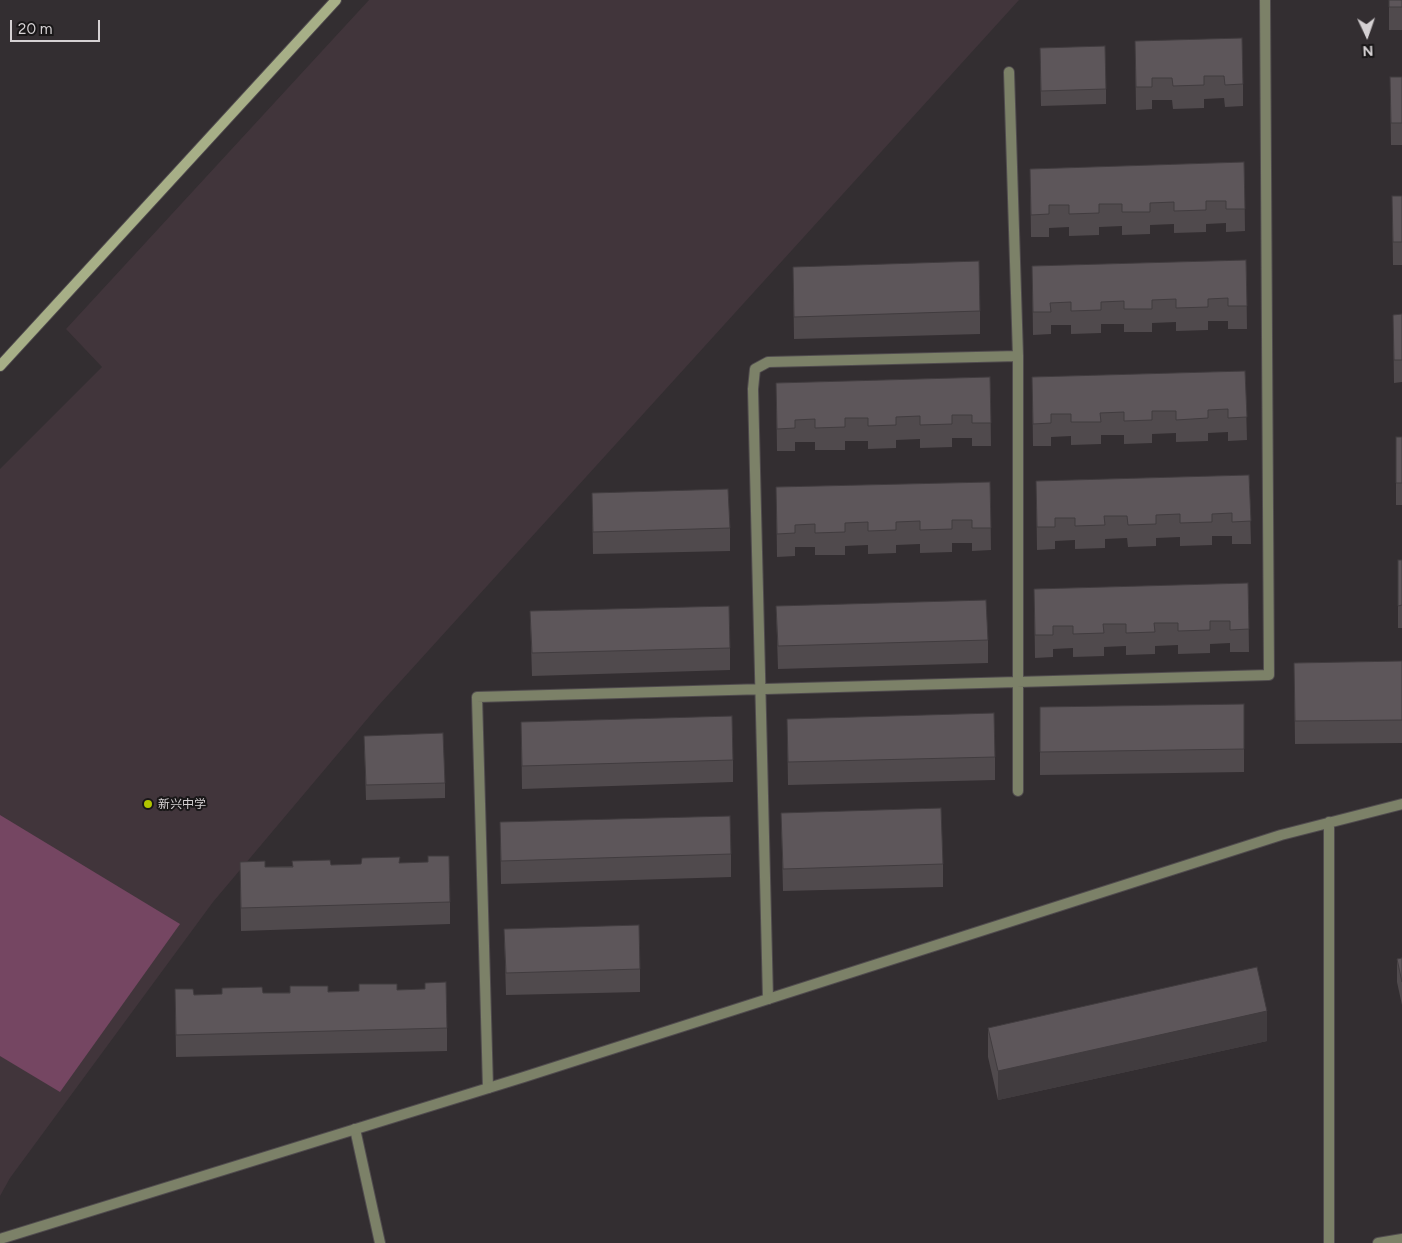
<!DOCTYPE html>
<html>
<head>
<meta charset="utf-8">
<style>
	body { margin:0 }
	#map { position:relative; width:1402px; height:1243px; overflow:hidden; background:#332e31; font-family:Figtree,sans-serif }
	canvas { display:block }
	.north { position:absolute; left:1342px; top:10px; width:50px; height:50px; -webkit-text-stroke:4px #191718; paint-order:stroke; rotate:177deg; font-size:14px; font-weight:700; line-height:20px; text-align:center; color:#d5d1d3 }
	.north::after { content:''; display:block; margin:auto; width:18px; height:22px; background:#d5d1d3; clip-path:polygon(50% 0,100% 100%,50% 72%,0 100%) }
	.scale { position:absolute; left:10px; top:20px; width:90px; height:22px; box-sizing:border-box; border:2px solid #d5d1d3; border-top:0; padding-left:6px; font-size:15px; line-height:18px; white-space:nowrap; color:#d5d1d3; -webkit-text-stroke:4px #191718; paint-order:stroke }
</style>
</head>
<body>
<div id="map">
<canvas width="1402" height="1243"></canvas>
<div class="north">N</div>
<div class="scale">20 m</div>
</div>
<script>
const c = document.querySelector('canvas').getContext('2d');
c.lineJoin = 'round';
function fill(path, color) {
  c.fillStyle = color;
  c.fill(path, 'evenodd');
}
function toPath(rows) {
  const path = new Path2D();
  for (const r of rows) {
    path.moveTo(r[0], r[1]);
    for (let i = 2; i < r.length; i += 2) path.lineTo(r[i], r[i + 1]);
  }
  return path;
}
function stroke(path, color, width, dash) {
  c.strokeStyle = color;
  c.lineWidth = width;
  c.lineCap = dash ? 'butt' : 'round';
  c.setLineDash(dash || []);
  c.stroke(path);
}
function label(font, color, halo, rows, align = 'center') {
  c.font = font + ' Figtree,"Noto Sans SC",sans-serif';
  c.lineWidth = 4;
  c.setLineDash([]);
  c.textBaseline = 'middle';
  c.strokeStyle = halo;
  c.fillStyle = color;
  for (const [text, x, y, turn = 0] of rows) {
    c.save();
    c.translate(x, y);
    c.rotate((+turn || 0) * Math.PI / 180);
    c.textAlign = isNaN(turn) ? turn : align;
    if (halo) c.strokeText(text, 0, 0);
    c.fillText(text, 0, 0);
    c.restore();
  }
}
const built = toPath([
	[369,0,1019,0,379,705,213,902,10,1178,0,1196,0,469,102,367,66,329]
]);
const green = toPath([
	[0,815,180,924,60,1092,0,1056]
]);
const lane = toPath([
	[1009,72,1018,356,1018,791],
	[768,999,753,389,755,369,768,362,1018,356],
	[488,1088,477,697,1269,675,1265,0],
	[355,1129,380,1243],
	[1378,1243,1402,1239]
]);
const street = toPath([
	[0,1239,524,1077,1281,835,1402,804],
	[1329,1243,1329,822]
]);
const secondary = toPath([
	[0,366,336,0]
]);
const wall = toPath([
	[1389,0,1402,0,1402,30,1389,30],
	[1135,41,1243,84,1243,106,1225,107,1224,98,1204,99,1204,108,1173,109,1172,100,1152,100,1152,109,1136,110],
	[1040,63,1106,89,1106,104,1041,106],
	[1390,77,1402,77,1402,145,1391,145],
	[1244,162,1245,231,1226,232,1226,223,1206,224,1206,232,1174,233,1174,224,1150,225,1150,234,1122,235,1122,226,1099,227,1099,235,1069,236,1069,227,1049,228,1049,237,1031,237,1030,169],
	[1392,196,1402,196,1402,265,1393,265],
	[1246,260,1247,329,1228,329,1228,321,1208,321,1208,330,1176,331,1176,322,1152,323,1152,332,1124,332,1124,324,1101,324,1101,333,1071,334,1071,325,1051,325,1051,334,1033,335,1032,266],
	[793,267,980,311,980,334,794,339],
	[1402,314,1402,382,1394,383,1393,315],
	[1245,371,1247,440,1228,441,1228,432,1208,433,1208,441,1176,442,1176,433,1152,434,1152,443,1124,444,1124,435,1101,435,1101,444,1071,445,1071,436,1051,437,1051,446,1033,446,1032,377],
	[990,377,991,446,972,446,972,438,952,438,952,447,920,448,920,439,896,440,896,448,868,449,868,441,845,441,845,450,815,450,815,442,795,442,795,451,777,451,776,383],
	[1396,437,1402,437,1402,505,1396,505],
	[1249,475,1251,544,1232,544,1232,536,1212,536,1212,545,1180,546,1180,537,1156,538,1156,546,1128,547,1127,538,1105,539,1105,548,1075,549,1075,540,1055,541,1055,549,1037,550,1036,481],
	[990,482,991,550,972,551,972,543,952,543,952,552,920,553,920,544,896,545,896,553,868,554,868,545,845,546,845,555,815,555,815,547,795,547,795,556,777,557,776,487],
	[592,493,730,528,730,551,593,554],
	[1398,560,1402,560,1402,628,1398,628],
	[1248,583,1249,652,1230,652,1230,643,1210,644,1210,653,1178,654,1178,645,1155,646,1155,654,1126,655,1126,646,1104,647,1104,656,1073,657,1073,648,1053,649,1053,657,1035,658,1034,589],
	[776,606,988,640,988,663,778,669],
	[530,611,730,648,730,670,532,676],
	[1402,661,1402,743,1295,744,1294,663],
	[1040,707,1244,749,1244,772,1040,775],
	[787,719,995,757,995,780,788,785],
	[521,722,733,760,733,782,522,789],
	[364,736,445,783,445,798,366,800],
	[781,813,943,864,943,887,783,891],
	[500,822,731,854,731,877,501,884],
	[240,862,265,867,400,863,450,902,450,924,241,931],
	[504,929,640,969,640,992,506,995],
	[1402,958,1402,1005,1397,982,1397,959],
	[175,989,194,995,397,990,447,1028,447,1051,176,1057],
	[988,1028,1267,1041,998,1100,988,1057]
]);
const shadedWall = toPath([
	[1267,1011,1267,1041,998,1100,998,1071]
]);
const building = toPath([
	[1389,0,1402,0,1402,7,1389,7,1389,0],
	[1242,38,1243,84,1225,85,1224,76,1204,76,1204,85,1173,86,1172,78,1152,78,1152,87,1136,87,1135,41,1242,38],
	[1105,46,1106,89,1041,91,1040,48,1105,46],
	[1390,77,1402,77,1402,123,1391,123,1390,77],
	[1244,162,1245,209,1226,209,1226,201,1206,201,1206,210,1174,211,1174,202,1150,203,1150,212,1122,212,1122,204,1099,204,1099,213,1069,214,1069,205,1049,205,1049,214,1031,215,1030,169,1244,162],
	[1392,196,1402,196,1402,242,1393,242,1392,196],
	[1246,260,1247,306,1228,306,1228,298,1208,299,1208,307,1176,308,1176,299,1152,300,1152,309,1124,309,1124,301,1101,302,1101,310,1071,311,1071,302,1050,303,1051,312,1033,312,1032,266,1246,260],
	[979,261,980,311,794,317,793,267,979,261],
	[1402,314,1402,360,1394,360,1393,315,1402,314],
	[1245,371,1247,417,1228,418,1228,409,1208,410,1208,418,1176,420,1176,411,1152,411,1152,420,1124,421,1124,412,1100,413,1101,422,1071,422,1071,414,1051,414,1051,423,1033,424,1032,377,1245,371],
	[990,377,991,423,972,423,972,415,952,415,952,424,920,425,920,416,896,417,896,425,868,426,868,418,845,418,845,427,815,428,815,419,795,420,795,428,777,429,776,383,990,377],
	[1396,437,1402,437,1402,483,1396,483,1396,437],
	[1249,475,1251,521,1232,522,1232,513,1212,514,1212,522,1180,523,1180,514,1156,515,1156,524,1128,525,1127,516,1104,516,1105,525,1075,526,1075,518,1055,518,1055,527,1037,527,1036,481,1249,475],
	[990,482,991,528,972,528,972,520,952,520,952,529,920,530,920,521,896,522,896,530,868,531,868,522,845,523,845,532,815,533,815,524,795,525,795,533,777,534,776,487,990,482],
	[728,489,730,528,593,532,592,493,728,489],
	[1398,560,1402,560,1402,605,1398,606,1398,560],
	[1248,583,1249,629,1230,630,1230,621,1210,621,1210,630,1178,631,1178,623,1154,623,1155,632,1126,633,1126,624,1103,624,1104,633,1073,634,1073,626,1053,626,1053,635,1035,635,1034,589,1248,583],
	[986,600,988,640,778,646,776,606,986,600],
	[729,606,730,648,532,653,530,611,729,606],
	[1402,661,1402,720,1295,721,1294,663,1402,661],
	[1244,704,1244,749,1040,752,1040,707,1244,704],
	[994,713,995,757,788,762,787,719,994,713],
	[732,716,733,760,522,766,521,722,732,716],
	[443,733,445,783,366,785,364,736,443,733],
	[941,808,943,864,783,869,781,813,941,808],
	[730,816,731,854,501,861,500,822,730,816],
	[428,856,449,856,450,902,241,908,240,862,265,861,265,867,293,867,292,861,330,860,331,865,361,864,362,858,400,857,399,863,428,862,428,856],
	[639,925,640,969,506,973,504,929,639,925],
	[1402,958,1402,982,1397,959,1402,958],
	[1257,967,1267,1011,998,1071,988,1028,1257,967],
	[446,982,447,1028,176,1035,175,989,193,989,194,995,222,994,222,988,262,987,263,993,290,993,290,986,328,986,328,992,359,991,359,984,397,984,397,990,425,989,425,983,446,982]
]);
const markers = [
	[148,804,5,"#b1c500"]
];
const poiNames = [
	["新兴中学",158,804]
];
fill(built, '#41353b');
fill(green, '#754662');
stroke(lane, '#504b4e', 12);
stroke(street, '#504b4e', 12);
stroke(secondary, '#504b4e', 12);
stroke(lane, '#7c8168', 10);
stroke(street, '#7c8168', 10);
stroke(secondary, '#a7af87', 10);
fill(wall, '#504a4d');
fill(shadedWall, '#413c3f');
fill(building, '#5d565a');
stroke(building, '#413c3f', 1);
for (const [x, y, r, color] of markers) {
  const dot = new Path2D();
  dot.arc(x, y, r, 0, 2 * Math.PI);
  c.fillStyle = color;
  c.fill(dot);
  stroke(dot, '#191718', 2);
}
label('12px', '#d5d1d3', '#191718', poiNames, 'left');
</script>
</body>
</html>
